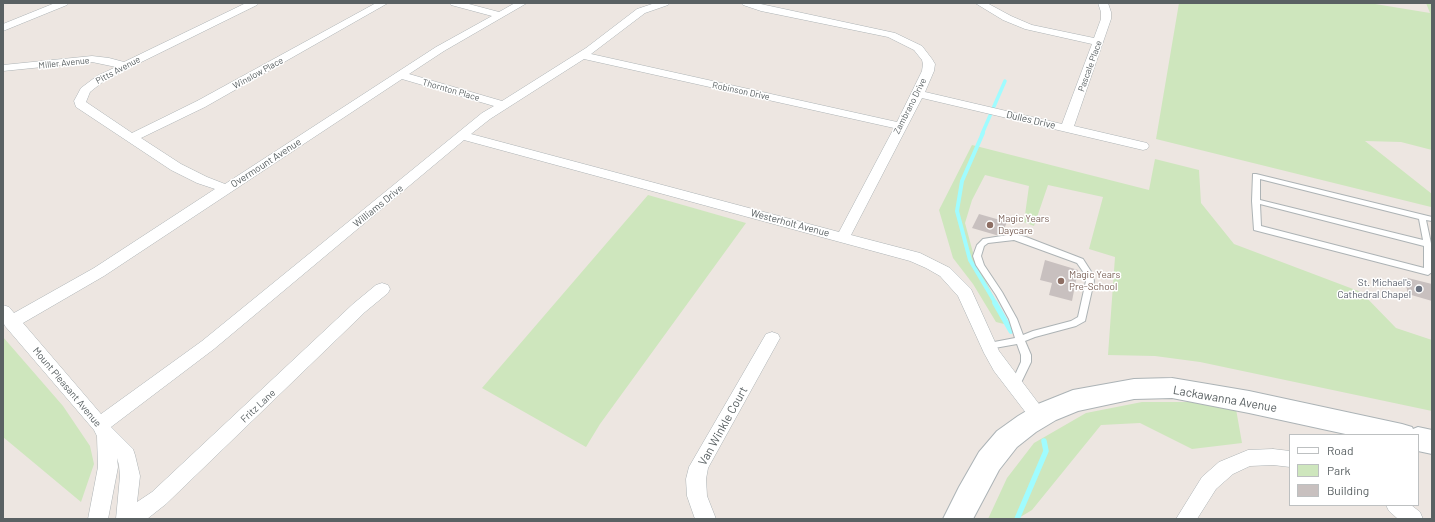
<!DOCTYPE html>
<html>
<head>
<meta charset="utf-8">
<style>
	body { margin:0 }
	#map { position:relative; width:1435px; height:522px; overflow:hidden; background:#ede6e1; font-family:Barlow,sans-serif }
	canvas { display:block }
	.frame { position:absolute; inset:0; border:4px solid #5a6163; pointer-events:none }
	.legend { position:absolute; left:1289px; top:434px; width:130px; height:72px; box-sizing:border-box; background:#fff; border:1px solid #bdc0c1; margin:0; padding:5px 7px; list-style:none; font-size:12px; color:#5a6163 }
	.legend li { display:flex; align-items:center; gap:8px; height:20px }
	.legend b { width:20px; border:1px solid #bdc0c1 }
</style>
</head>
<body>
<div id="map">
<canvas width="1435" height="522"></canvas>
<div class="frame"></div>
<ul class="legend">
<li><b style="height:5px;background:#fff"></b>Road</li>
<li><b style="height:11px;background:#cee6bd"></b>Park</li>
<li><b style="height:11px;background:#c8c0bf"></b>Building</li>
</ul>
</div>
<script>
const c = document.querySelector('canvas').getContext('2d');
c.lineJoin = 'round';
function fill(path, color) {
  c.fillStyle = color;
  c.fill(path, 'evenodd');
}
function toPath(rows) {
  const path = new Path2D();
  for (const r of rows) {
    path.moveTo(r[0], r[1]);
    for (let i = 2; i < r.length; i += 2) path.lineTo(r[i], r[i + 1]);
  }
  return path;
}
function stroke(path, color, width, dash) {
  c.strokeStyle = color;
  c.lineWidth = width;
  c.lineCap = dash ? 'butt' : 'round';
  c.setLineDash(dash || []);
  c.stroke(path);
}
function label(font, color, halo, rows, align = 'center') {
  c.font = font + ' Barlow,sans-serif';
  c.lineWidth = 3;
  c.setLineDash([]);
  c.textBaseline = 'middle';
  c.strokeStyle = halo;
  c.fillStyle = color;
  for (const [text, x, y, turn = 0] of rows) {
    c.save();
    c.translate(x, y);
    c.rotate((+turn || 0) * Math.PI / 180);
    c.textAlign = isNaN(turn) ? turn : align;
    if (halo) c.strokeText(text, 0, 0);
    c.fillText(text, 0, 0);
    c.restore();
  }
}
const green = toPath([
	[1179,3,1369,3,1430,13,1426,3,1432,3,1432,150,1401,142,1365,141,1432,194,1431,207,1156,139],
	[972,145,1149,190,1155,159,1199,170,1201,203,1234,244,1361,292,1396,328,1432,340,1432,411,1200,362,1155,356,1108,355,1115,257,1089,249,1103,197,1048,185,1034,226,1024,222,1029,186,985,175,972,200,965,223,975,260,1008,325,996,322,973,284,953,258,939,210],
	[648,195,746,223,600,424,586,447,482,388],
	[3,337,63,406,90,446,94,464,81,502,3,437],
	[1142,402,1191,402,1236,409,1242,443,1192,449,1140,423,1101,425,1032,510,1017,519,988,519,1007,478,1034,443,1086,413]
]);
const streamFar2 = toPath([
	[982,134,1005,81]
]);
const streamFar1 = toPath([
	[983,133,962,181,957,211,970,260,996,304]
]);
const stream = toPath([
	[995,303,1011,331],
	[1017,519,1046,451,1044,441]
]);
const building = toPath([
	[979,214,1007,222,1002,234,996,235,972,228],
	[1045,260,1078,270,1072,301,1049,295,1052,283,1040,280],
	[1404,277,1432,284,1432,301,1408,294]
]);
const lane = toPath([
	[1253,174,1256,174,1432,217,1432,221,1426,220,1432,248,1432,272,1428,275,1254,230,1252,201,1253,174],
	[1260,179,1419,219,1423,240,1260,200,1260,179],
	[1260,204,1424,246,1424,268,1261,226,1260,204],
	[1014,234,1026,237,1083,259,1092,273,1094,281,1085,321,1076,326,1035,337,1025,341,1031,355,1031,362,1018,389,1015,390,1012,389,1010,386,1021,362,1021,355,1017,344,989,349,986,348,985,346,986,344,989,343,1015,338,1009,319,996,295,976,265,973,256,977,245,983,239,1014,234],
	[1014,240,1077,263,1084,273,1086,281,1078,317,1071,321,1033,331,1023,335,1017,319,1002,292,984,265,981,256,984,246,988,243,1014,240]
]);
const street = toPath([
	[55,3,69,3,67,5,3,31,3,24,55,3],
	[246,3,259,3,257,5,105,80,90,92,86,102,132,133,197,101,376,3,388,3,205,107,141,138,181,164,207,177,225,184,436,47,492,16,451,5,449,3,465,3,499,12,515,3,527,3,444,51,409,74,502,101,586,48,637,9,655,3,670,3,668,5,645,13,591,54,897,122,922,71,923,64,922,60,914,50,888,37,761,11,743,5,741,3,756,3,895,33,922,46,932,59,935,64,934,71,925,92,1062,124,1092,44,1025,29,1003,20,975,3,987,3,1011,16,1032,25,1094,38,1101,19,1101,12,1098,3,1108,3,1111,12,1111,19,1074,126,1147,143,1149,146,1147,149,1143,150,922,98,851,235,920,253,950,268,971,289,999,351,1045,412,1048,417,1045,422,1039,424,1033,422,994,371,984,353,958,296,940,276,926,268,910,261,464,140,214,349,111,427,133,449,135,455,140,476,137,502,152,492,353,304,376,285,382,283,388,285,390,289,388,293,365,312,166,504,147,519,116,519,120,476,119,465,117,458,118,467,108,519,88,519,98,467,97,436,94,430,5,326,3,322,3,305,9,307,14,313,94,268,215,189,197,183,171,170,76,107,74,101,81,88,97,76,116,67,92,62,3,71,3,65,92,56,109,58,124,62,246,3],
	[584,59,894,128,839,232,471,134,490,119,584,59],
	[402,79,494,106,482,113,202,341,101,414,23,323,104,276,402,79],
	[772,332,778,334,780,338,708,468,706,479,707,496,716,519,695,519,687,496,686,479,689,467,766,334,772,332],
	[1273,449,1290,451,1290,467,1273,465,1250,466,1233,474,1216,489,1197,519,1176,519,1202,477,1219,462,1248,450,1273,449],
	[1386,505,1411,505,1420,512,1423,519,1398,519,1389,511,1386,505]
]);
const secondary = toPath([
	[1172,378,1249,391,1402,424,1412,427,1413,429,1418,427,1432,430,1432,454,1418,451,1418,435,1350,435,1249,413,1172,398,1134,399,1078,411,1056,420,1036,432,1017,447,999,470,973,519,943,519,959,487,979,452,997,431,1018,416,1038,404,1073,390,1134,379,1172,378]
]);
const markers = [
	[990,225,4,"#8d6e63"],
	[1061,281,4,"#8d6e63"],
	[1419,289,4,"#6b7280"]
];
const farStreetnames = [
	["Miller Avenue",64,63,-6],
	["Pascale Place",1090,66,-70],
	["Pitts Avenue",118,70,-28],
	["Winslow Place",258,73,-29],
	["Thornton Place",451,90,16],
	["Robinson Drive",741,91,12],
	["Zambrano Drive",910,106,-63]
];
const streetNames = [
	["Dulles Drive",1031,120,13],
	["Overmount Avenue",266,163,-33],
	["Williams Drive",378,206,-39],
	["Westerholt Avenue",790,223,15],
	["Mount Pleasant Avenue",67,387,50],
	["Fritz Lane",258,406,-43]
];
const educationNames = [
	["Magic Years",998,219],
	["Daycare",998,231],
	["Magic Years",1069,275],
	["Pre-School",1069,287]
];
const worshipNames = [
	["St. Michael's",1411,283],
	["Cathedral Chapel",1411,295]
];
const nearStreetnames = [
	["Lackawanna Avenue",1225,399,10],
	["Van Winkle Court",723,426,-61]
];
fill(green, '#cee6bd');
stroke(streamFar2, '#a0fcff', 3.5);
stroke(streamFar1, '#a0fcff', 4);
stroke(stream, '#a0fcff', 5.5);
fill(building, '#c8c0bf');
stroke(lane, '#adb3b5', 2);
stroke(street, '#adb3b5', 1);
stroke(secondary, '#acb3b6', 2);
fill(lane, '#fff');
fill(street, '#fff');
fill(secondary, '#fff');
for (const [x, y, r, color] of markers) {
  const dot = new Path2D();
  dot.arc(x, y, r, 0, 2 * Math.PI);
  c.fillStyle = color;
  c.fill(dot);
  stroke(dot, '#fff', 1.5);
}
label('9px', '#5a6163', '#fff', farStreetnames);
label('10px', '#5a6163', '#fff', streetNames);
label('10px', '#785e54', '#fff', educationNames, 'left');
label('10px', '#5b616d', '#fff', worshipNames, 'right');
label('12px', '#5a6163', '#fff', nearStreetnames);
</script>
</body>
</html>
